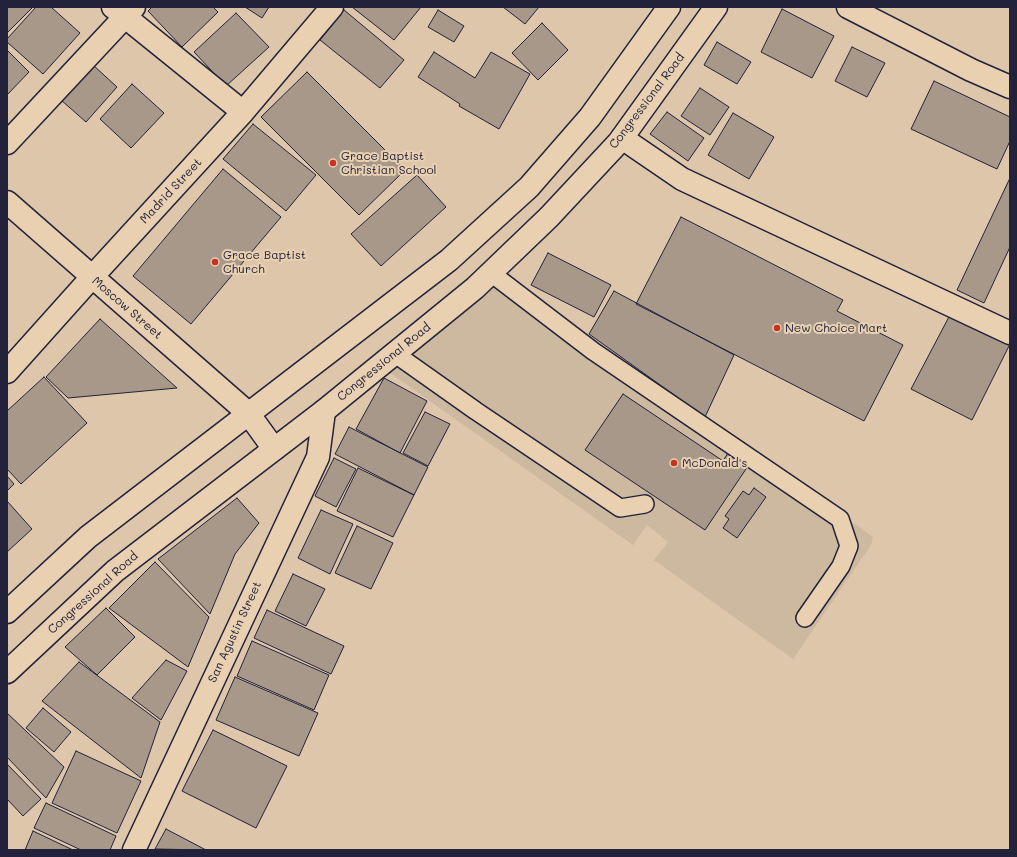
<!DOCTYPE html>
<html>
<head>
<meta charset="utf-8">
<style>
	body { margin:0 }
	#map { position:relative; width:1017px; height:857px; overflow:hidden; background:#ddc6aa; font-family:Mali,sans-serif }
	canvas { display:block }
	.frame { position:absolute; inset:0; border:8px solid #22223b; pointer-events:none }
</style>
</head>
<body>
<div id="map">
<canvas width="1017" height="857"></canvas>
<div class="frame"></div>
</div>
<script>
const c = document.querySelector('canvas').getContext('2d');
c.lineJoin = 'round';
function fill(path, color) {
  c.fillStyle = color;
  c.fill(path, 'evenodd');
}
function toPath(rows) {
  const path = new Path2D();
  for (const r of rows) {
    path.moveTo(r[0], r[1]);
    for (let i = 2; i < r.length; i += 2) path.lineTo(r[i], r[i + 1]);
  }
  return path;
}
function stroke(path, color, width, dash) {
  c.strokeStyle = color;
  c.lineWidth = width;
  c.lineCap = dash ? 'butt' : 'round';
  c.setLineDash(dash || []);
  c.stroke(path);
}
function label(font, color, halo, rows, align = 'center') {
  c.font = font + ' Mali,sans-serif';
  c.lineWidth = 4;
  c.setLineDash([]);
  c.textBaseline = 'middle';
  c.strokeStyle = halo;
  c.fillStyle = color;
  for (const [text, x, y, turn = 0] of rows) {
    c.save();
    c.translate(x, y);
    c.rotate((+turn || 0) * Math.PI / 180);
    c.textAlign = isNaN(turn) ? turn : align;
    if (halo) c.strokeText(text, 0, 0);
    c.fillText(text, 0, 0);
    c.restore();
  }
}
const built = toPath([
	[496,268,873,537,871,545,793,659,654,560,668,542,647,525,633,545,379,365]
]);
const building = toPath([
	[7,7,33,7,7,33,7,7],
	[36,7,51,7,80,33,43,74,7,42,7,39,36,7],
	[152,7,213,7,218,12,182,47,148,11,152,7],
	[245,7,269,7,262,18,245,7],
	[352,7,421,7,394,40,352,7],
	[503,7,539,7,525,24,503,7],
	[782,9,834,36,812,78,761,52,782,9],
	[344,10,404,60,380,88,320,40,344,10],
	[438,10,464,26,454,42,428,27,438,10],
	[236,13,269,47,226,86,194,52,236,13],
	[542,23,568,50,538,80,512,53,542,23],
	[717,42,751,62,737,84,704,65,717,42],
	[852,47,885,63,867,97,835,81,852,47],
	[7,50,29,72,7,95,7,50],
	[434,52,475,78,491,52,530,74,499,129,459,106,460,104,418,77,434,52],
	[93,65,117,87,86,122,61,100,93,65],
	[307,72,405,170,359,215,261,117,307,72],
	[934,81,1010,117,1010,141,997,169,911,129,934,81],
	[132,84,164,113,131,148,100,119,132,84],
	[700,88,729,107,710,135,681,116,700,88],
	[667,112,704,138,688,161,650,134,667,112],
	[733,113,774,137,749,179,708,155,733,113],
	[253,124,316,175,286,211,223,159,253,124],
	[223,169,281,217,191,324,133,276,223,169],
	[417,175,446,207,381,266,351,234,417,175],
	[1010,178,1010,247,984,303,957,290,1010,178],
	[681,217,843,300,837,311,903,345,864,421,636,304,681,217],
	[548,253,611,285,594,317,531,285,548,253],
	[614,291,734,355,705,417,589,334,614,291],
	[951,313,1010,344,972,420,911,389,951,313],
	[100,319,177,388,68,398,46,377,100,319],
	[44,377,87,423,21,484,7,469,7,411,44,377],
	[384,378,427,401,400,453,356,429,384,378],
	[623,394,723,461,728,453,748,466,705,530,585,450,623,394],
	[425,412,450,424,428,466,403,453,425,412],
	[349,427,428,467,414,495,335,454,349,427],
	[334,458,356,469,336,507,315,496,334,458],
	[358,468,414,495,393,537,337,511,358,468],
	[7,476,14,484,7,491,7,476],
	[754,488,766,497,737,538,723,528,729,519,725,516,743,491,749,495,754,488],
	[237,498,259,523,235,554,210,614,158,559,237,498],
	[7,501,32,529,7,552,7,501],
	[321,510,353,524,330,574,298,558,321,510],
	[357,526,393,543,371,589,335,573,357,526],
	[155,562,209,617,188,667,109,608,155,562],
	[293,574,325,589,306,626,275,611,293,574],
	[106,608,135,637,97,675,65,647,106,608],
	[267,610,344,646,331,674,254,638,267,610],
	[252,641,329,675,314,710,237,676,252,641],
	[166,660,187,671,161,720,132,698,166,660],
	[79,662,160,722,141,778,42,701,79,662],
	[235,677,318,713,299,756,216,720,235,677],
	[43,708,71,732,54,752,26,728,43,708],
	[7,713,64,767,46,798,7,757,7,713],
	[213,730,287,766,256,828,182,791,213,730],
	[76,751,141,781,117,833,52,803,76,751],
	[7,764,41,799,23,816,7,799,7,764],
	[46,803,116,836,110,850,81,850,34,828,46,803],
	[166,829,206,850,155,849,166,829],
	[33,831,73,850,25,850,33,831]
]);
const service = toPath([
	[491,273,593,351,840,519,849,546,841,566,805,618],
	[394,353,476,411,620,508,645,504]
]);
const minor = toPath([
	[113,7,243,112],
	[848,7,971,70,1010,87],
	[622,138,682,179,1010,333],
	[7,143,134,7],
	[7,202,248,413,274,449],
	[7,372,92,277,243,112,332,7],
	[134,850,318,457,324,411]
]);
const secondary = toPath([
	[7,612,88,537,449,260,529,187,590,117,669,7],
	[7,672,115,571,324,411,475,288,549,217,619,142,716,7]
]);
const markers = [
	[333,163,4,"#c8321e"],
	[215,262,4,"#c8321e"],
	[777,328,4,"#c8321e"],
	[674,463,4,"#c8321e"]
];
const streetNames = [
	["Congressional Road",647,101,-53],
	["Madrid Street",171,191,-47],
	["Moscow Street",127,308,41],
	["Congressional Road",384,362,-39],
	["Congressional Road",93,593,-42],
	["San Agustin Street",235,632,-65]
];
const poiNames = [
	["Grace Baptist",341,156],
	["Christian School",341,170],
	["Grace Baptist",223,255],
	["Church",223,269],
	["New Choice Mart",785,328],
	["McDonald's",682,463]
];
fill(built, '#cdb8a0');
fill(building, '#a8988a');
stroke(building, '#22223b', 1);
stroke(service, '#22223b', 20);
stroke(minor, '#22223b', 25);
stroke(secondary, '#22223b', 25);
stroke(service, '#e9d0b1', 17);
stroke(minor, '#e9d0b1', 22);
stroke(secondary, '#e9d0b1', 22);
for (const [x, y, r, color] of markers) {
  const dot = new Path2D();
  dot.arc(x, y, r, 0, 2 * Math.PI);
  c.fillStyle = color;
  c.fill(dot);
  stroke(dot, '#e9d0b1', 1.5);
}
label('12px', '#22223b', '#e9d0b1', streetNames);
label('12px', '#22223b', '#e9d0b1', poiNames, 'left');
</script>
</body>
</html>
